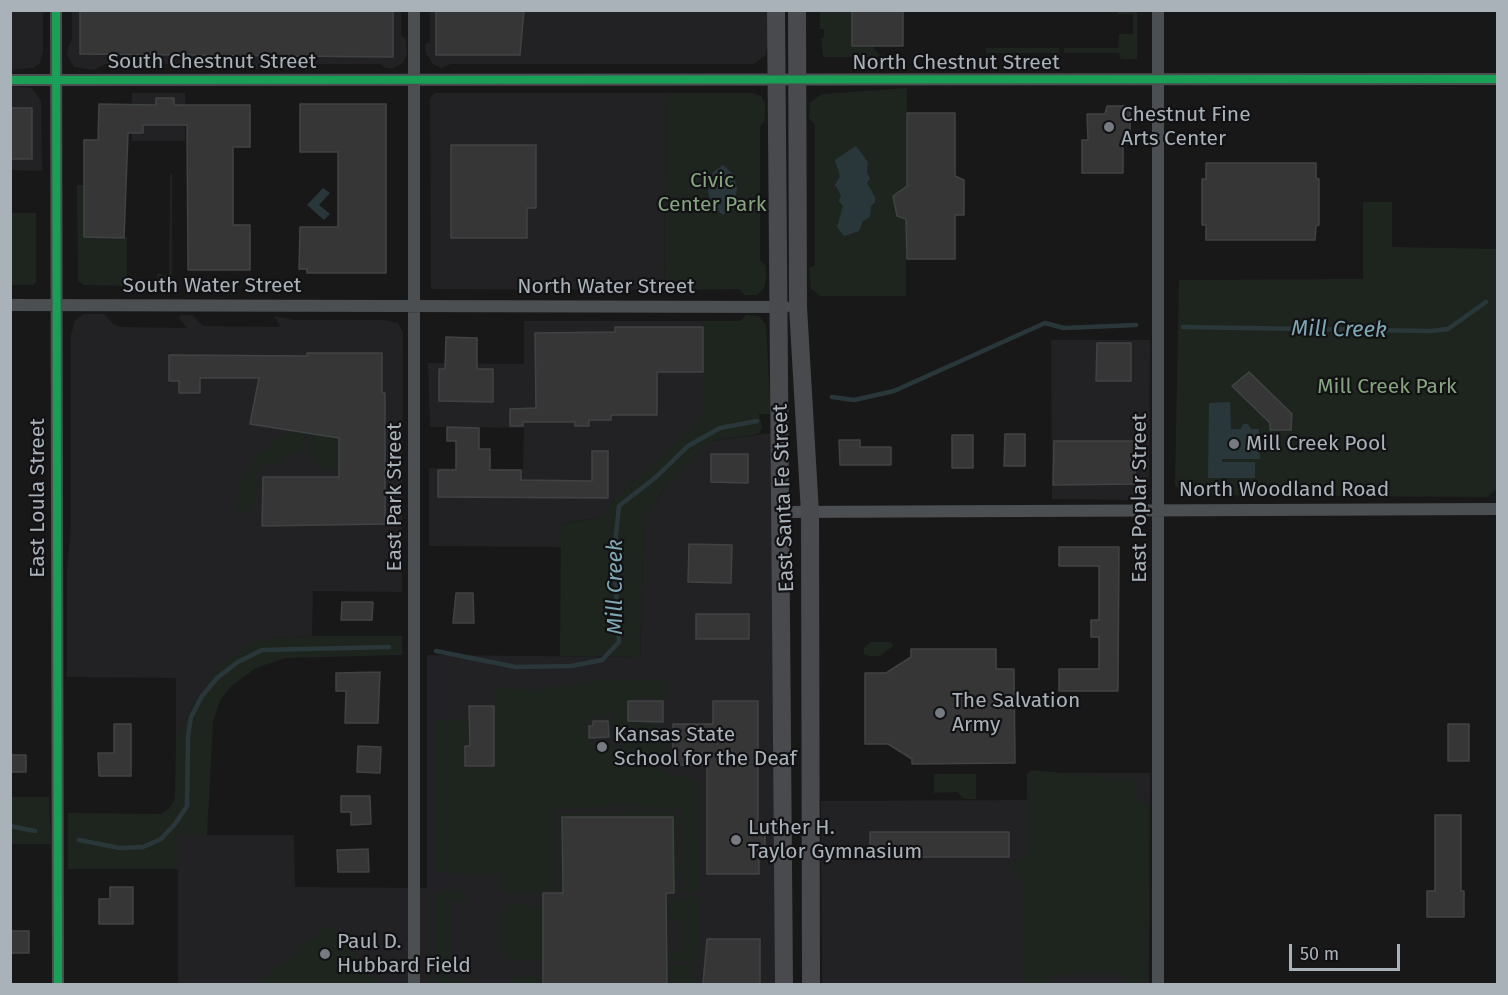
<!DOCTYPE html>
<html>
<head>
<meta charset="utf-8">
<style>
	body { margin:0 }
	#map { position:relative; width:1508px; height:995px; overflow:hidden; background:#181818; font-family:"Fira Sans",sans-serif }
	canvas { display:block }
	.frame { position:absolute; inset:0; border:12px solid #a9b1b9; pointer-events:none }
	.scale { position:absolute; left:1289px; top:944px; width:111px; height:27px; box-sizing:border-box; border:3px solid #a9b1b9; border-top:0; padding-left:8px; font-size:18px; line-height:21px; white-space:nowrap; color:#a9b1b9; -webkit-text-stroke:4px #121214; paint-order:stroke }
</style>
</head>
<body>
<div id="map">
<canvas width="1508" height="995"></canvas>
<div class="frame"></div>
<div class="scale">50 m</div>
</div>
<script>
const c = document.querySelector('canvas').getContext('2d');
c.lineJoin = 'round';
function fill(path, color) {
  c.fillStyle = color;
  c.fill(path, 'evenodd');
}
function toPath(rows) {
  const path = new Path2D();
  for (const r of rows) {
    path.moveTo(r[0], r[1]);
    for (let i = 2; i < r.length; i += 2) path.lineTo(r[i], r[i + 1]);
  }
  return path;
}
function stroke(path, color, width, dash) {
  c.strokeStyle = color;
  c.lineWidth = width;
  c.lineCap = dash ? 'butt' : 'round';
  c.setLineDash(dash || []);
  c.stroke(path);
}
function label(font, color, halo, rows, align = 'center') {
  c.font = font + ' "Fira Sans",sans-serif';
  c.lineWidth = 4.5;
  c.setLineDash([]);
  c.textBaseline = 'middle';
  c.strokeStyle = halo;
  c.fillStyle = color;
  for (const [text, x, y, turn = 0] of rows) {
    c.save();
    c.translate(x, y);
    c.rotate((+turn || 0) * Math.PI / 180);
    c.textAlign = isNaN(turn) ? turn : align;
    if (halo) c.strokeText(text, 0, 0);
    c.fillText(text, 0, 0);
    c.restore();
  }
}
const built = toPath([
	[401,10,401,35,406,40,407,55,403,63,393,68,386,68,380,64,315,64,309,69,242,69,238,64,105,64,94,70,74,67,67,55,68,47,72,40,72,11],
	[10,11,43,11,43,52,40,63,33,68,11,70],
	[430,11,768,11,768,47,765,56,754,64,451,64,441,68,433,64,426,53,425,44,430,42],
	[11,86,32,88,41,101,42,171,11,170],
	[132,93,185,93,185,141,132,141],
	[435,93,666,93,664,290,431,289,430,98],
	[83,314,104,314,113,324,121,327,187,328,179,318,181,315,192,315,203,326,281,327,274,316,293,320,384,320,398,323,403,333,402,592,313,591,312,636,273,638,194,702,176,740,176,678,67,677,67,570,71,525,71,335,75,320],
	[524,321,704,321,704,415,612,502,603,517,561,524,561,547,429,546,429,468,523,469,524,428,430,427,428,363,524,364],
	[1051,340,1150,340,1149,484,1142,498,1131,500,1052,499],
	[772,433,778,984,178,984,178,835,294,835,295,887,427,888,427,655,640,657,644,521,667,483,710,441],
	[1027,773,1150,773,1149,984,822,984,821,801,1027,800]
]);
const green = toPath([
	[820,11,852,11,852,46,873,46,879,55,899,57,823,57,821,38,824,38,824,29,820,29],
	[1118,11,1137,11,1137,59,1121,59,1119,53,1064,53,1064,48,1118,48,1119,34,1133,34,1133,14,1118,14],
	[986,48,1059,48,1059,53,986,53],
	[907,88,906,296,821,296,811,289,809,268,815,265,815,125,809,118,810,103,822,94],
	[666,93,752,93,761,96,765,103,765,120,760,126,760,260,766,266,766,279,764,289,757,295,745,295,739,289,664,290],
	[172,173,172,280,170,284,156,285,158,273,169,277,170,175],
	[77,185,85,185,84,237,127,237,127,286,84,285,78,281],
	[1363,202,1392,202,1392,247,1497,249,1498,487,1488,497,1184,495,1175,485,1179,280,1363,279],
	[11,213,36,213,36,282,33,285,11,285],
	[746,315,759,316,766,325,771,414,759,414,762,427,759,434,710,441,667,483,644,521,640,657,560,656,561,524,603,517,612,502,704,415,704,321,740,321],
	[294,432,305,434,302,453,285,456,277,464,257,465,257,489,251,514,236,510,239,487,253,460,278,439],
	[311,432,339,438,339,469,319,470,313,459,306,455],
	[312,636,402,636,402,655,285,658,256,668,230,687,220,701,213,721,207,835,178,835,178,869,68,869,68,813,161,814,170,808,175,798,176,740,194,702,221,664,255,643,272,638],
	[871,642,891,642,893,646,880,656,869,656,864,654,864,648],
	[599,679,663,680,663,699,627,699,627,722,660,725,660,740,665,743,665,763,621,756,622,741,612,740,611,715,607,712,604,718,587,719,588,741,617,745,617,784,620,784,620,760,663,770,670,775,686,778,695,783,698,794,700,893,683,893,682,808,616,806,553,809,553,892,506,894,502,892,501,874,436,873,435,720,467,720,467,745,462,745,463,768,495,768,495,688,533,690],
	[1030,770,1137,780,1138,801,1149,804,1148,973,1144,983,1126,984,1125,973,1048,975,1045,983,1027,983,1023,979,1023,883,1019,876,1008,868,1014,862,1028,856],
	[934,774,976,774,976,799,964,799,957,792,934,793],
	[11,797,49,797,51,844,11,844],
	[615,812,616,817,563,893,557,893,557,814],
	[621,812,675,812,678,815,678,893,674,893,673,817,621,817],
	[436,891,457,891,467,897,467,901,451,901,451,979,466,980,464,984,435,984],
	[431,894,431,984,430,984,428,900],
	[700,897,700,939,697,961,665,961,665,953,681,953,681,921,670,921,669,898],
	[507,903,544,906,544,911,541,912,541,928,544,929,544,935,541,936,541,952,544,952,544,956,541,960,508,960,508,955,502,953,502,908,505,908],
	[331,924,380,984,256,984],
	[669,965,696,965,692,984,669,984],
	[514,976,538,976,542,984,511,984]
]);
const water = toPath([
	[856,146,868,162,867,172,870,179,867,183,875,197,875,202,871,206,870,217,863,221,859,231,844,236,837,227,843,206,839,201,841,195,835,185,840,176,835,160],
	[723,165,734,175,737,189,734,204,723,215,713,208,708,192,713,172],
	[323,188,330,193,319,205,330,214,324,220,307,205],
	[1230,402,1231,429,1241,429,1243,424,1248,424,1251,429,1259,429,1260,459,1222,459,1222,462,1255,462,1255,478,1208,478,1209,403]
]);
const stream = toPath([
	[1183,327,1430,331,1448,329,1486,302],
	[832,397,854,400,894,391,1045,323,1064,328,1136,325],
	[436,651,516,667,571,666,602,660,619,642,614,553,619,506,655,478,688,446,720,428,757,421],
	[10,826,35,831],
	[79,840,120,848,143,847,161,839,175,824,187,806,188,736,191,717,202,696,218,677,238,662,262,650,389,647]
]);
const building = toPath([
	[80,10,393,10,393,57,80,54,80,10],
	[436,10,524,10,520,55,436,55,436,10],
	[852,10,903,10,903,46,852,46,852,10],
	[156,98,174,98,174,105,250,105,250,147,233,147,233,225,250,225,250,270,188,270,187,125,143,125,143,133,128,133,124,238,84,237,84,140,98,140,99,104,156,105,156,98],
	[300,104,386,104,386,273,307,273,307,269,299,269,300,227,338,227,338,152,300,152,300,104],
	[1107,106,1130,106,1130,143,1123,143,1123,173,1082,173,1082,140,1088,140,1087,114,1105,114,1107,106],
	[10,108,32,108,32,159,10,159,10,108],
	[907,113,955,113,955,176,964,180,964,215,955,215,955,259,907,259,906,219,897,216,893,196,907,186,907,113],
	[451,145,536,145,536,208,527,208,527,238,451,238,451,145],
	[1206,163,1316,163,1316,178,1319,179,1319,225,1316,226,1315,240,1206,240,1206,225,1202,225,1202,179,1206,179,1206,163],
	[615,327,703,327,703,372,657,372,657,415,611,415,611,420,589,420,589,426,575,426,575,422,523,422,523,426,510,426,510,409,536,408,535,333,615,332,615,327],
	[446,337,477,338,477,369,493,369,493,402,439,401,439,369,445,369,446,337],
	[1097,343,1131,343,1131,381,1096,381,1097,343],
	[307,353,382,353,382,393,385,393,385,524,262,526,263,477,339,477,339,438,250,424,259,378,200,378,200,393,179,393,179,381,169,381,169,355,307,356,307,353],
	[1249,372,1292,414,1291,430,1270,430,1270,423,1232,386,1249,372],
	[447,427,479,428,479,449,490,449,490,470,521,470,521,480,592,481,592,451,608,451,608,498,438,497,438,470,456,470,456,441,447,441,447,427],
	[1005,434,1025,434,1025,466,1004,466,1005,434],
	[952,435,973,435,973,468,952,468,952,435],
	[839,440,860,440,860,447,891,447,891,465,840,465,839,440],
	[1054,441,1135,441,1135,484,1053,485,1054,441],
	[711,454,748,454,748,483,711,482,711,454],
	[689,544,732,545,731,583,688,582,689,544],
	[1059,547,1119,547,1118,691,1059,691,1059,669,1099,669,1099,637,1091,637,1091,620,1099,620,1099,566,1059,566,1059,547],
	[456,593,473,593,474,623,453,623,456,593],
	[342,602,373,602,372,620,341,620,342,602],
	[696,614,749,614,749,639,696,639,696,614],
	[911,649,996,649,996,669,1014,669,1015,763,912,764,912,759,888,744,865,744,865,673,886,673,911,657,911,649],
	[380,672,378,723,345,723,346,691,336,691,336,673,380,672],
	[628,701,663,701,663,722,628,721,628,701],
	[713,701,758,701,758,833,765,833,765,846,759,846,759,874,707,874,707,765,673,765,673,724,713,724,713,701],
	[469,706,494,706,494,766,465,766,465,746,470,746,469,706],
	[593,721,608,721,609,737,589,738,589,726,593,726,593,721],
	[114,724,131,724,131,776,99,776,98,753,114,753,114,724],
	[1448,724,1469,724,1469,761,1448,761,1448,724],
	[358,746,381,747,380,773,357,772,358,746],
	[10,755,26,755,26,772,10,772,10,755],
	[341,796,370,796,371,824,351,825,351,812,341,812,341,796],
	[1435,815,1461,815,1461,891,1464,891,1464,917,1427,917,1427,891,1435,891,1435,815],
	[562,817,673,817,674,893,666,893,667,984,543,984,543,893,563,893,562,817],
	[870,832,1009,832,1009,857,870,857,870,832],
	[368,849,369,872,338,872,337,850,368,849],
	[110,887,133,887,133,924,99,924,99,899,110,899,110,887],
	[10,931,29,931,29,953,10,953,10,931],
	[707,939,760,939,760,984,703,984,707,939]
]);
const street = toPath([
	[56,10,58,984],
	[10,80,1498,79],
	[10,305,785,307],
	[782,512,1498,509],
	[414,984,414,10],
	[1158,984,1158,10]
]);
const primary = toPath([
	[776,10,784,984],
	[797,10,798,307,810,513,811,984]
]);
const cycleway = toPath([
	[56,10,58,984],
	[10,80,1498,79]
]);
const markers = [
	[1109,127,6,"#767b81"],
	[1234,444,6,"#767b81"],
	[940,713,6,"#767b81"],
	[602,747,6,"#767b81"],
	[736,840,6,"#767b81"],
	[325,954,6,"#767b81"]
];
const streetNames = [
	["South Chestnut Street",212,62],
	["North Chestnut Street",956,63],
	["South Water Street",212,286],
	["North Water Street",606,287],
	["North Woodland Road",1284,490],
	["East Park Street",395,497,-90],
	["East Loula Street",38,498,-90],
	["East Santa Fe Street",784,498,-92],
	["East Poplar Street",1140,498,-90]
];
const poiNames = [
	["Chestnut Fine",1121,115],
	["Arts Center",1121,139],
	["Mill Creek Pool",1246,444],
	["The Salvation",952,701],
	["Army",952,725],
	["Kansas State",614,735],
	["School for the Deaf",614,759],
	["Luther H.",748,828],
	["Taylor Gymnasium",748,852],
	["Paul D.",337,942],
	["Hubbard Field",337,966]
];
const parkNames = [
	["Civic",712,181],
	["Center Park",712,205],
	["Mill Creek Park",1387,387]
];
const waterNames = [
	["Mill Creek",1339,330,1],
	["Mill Creek",616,587,-90]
];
fill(built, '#222224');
fill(green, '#1e251e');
fill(water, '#2a373a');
stroke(stream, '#2a373a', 4.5);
fill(building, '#363637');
stroke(building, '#404344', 1.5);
stroke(street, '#4c4f51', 12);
stroke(primary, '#494a4d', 18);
stroke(cycleway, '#1a9f57', 8);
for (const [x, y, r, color] of markers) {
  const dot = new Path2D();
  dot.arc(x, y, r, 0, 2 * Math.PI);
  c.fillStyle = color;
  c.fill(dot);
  stroke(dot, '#121214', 2);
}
label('21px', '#a9b1b9', '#121214', streetNames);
label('21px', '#a9b1b9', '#121214', poiNames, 'left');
label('21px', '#86a47f', '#121214', parkNames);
label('italic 22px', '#7fa8b4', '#121214', waterNames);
</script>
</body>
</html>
